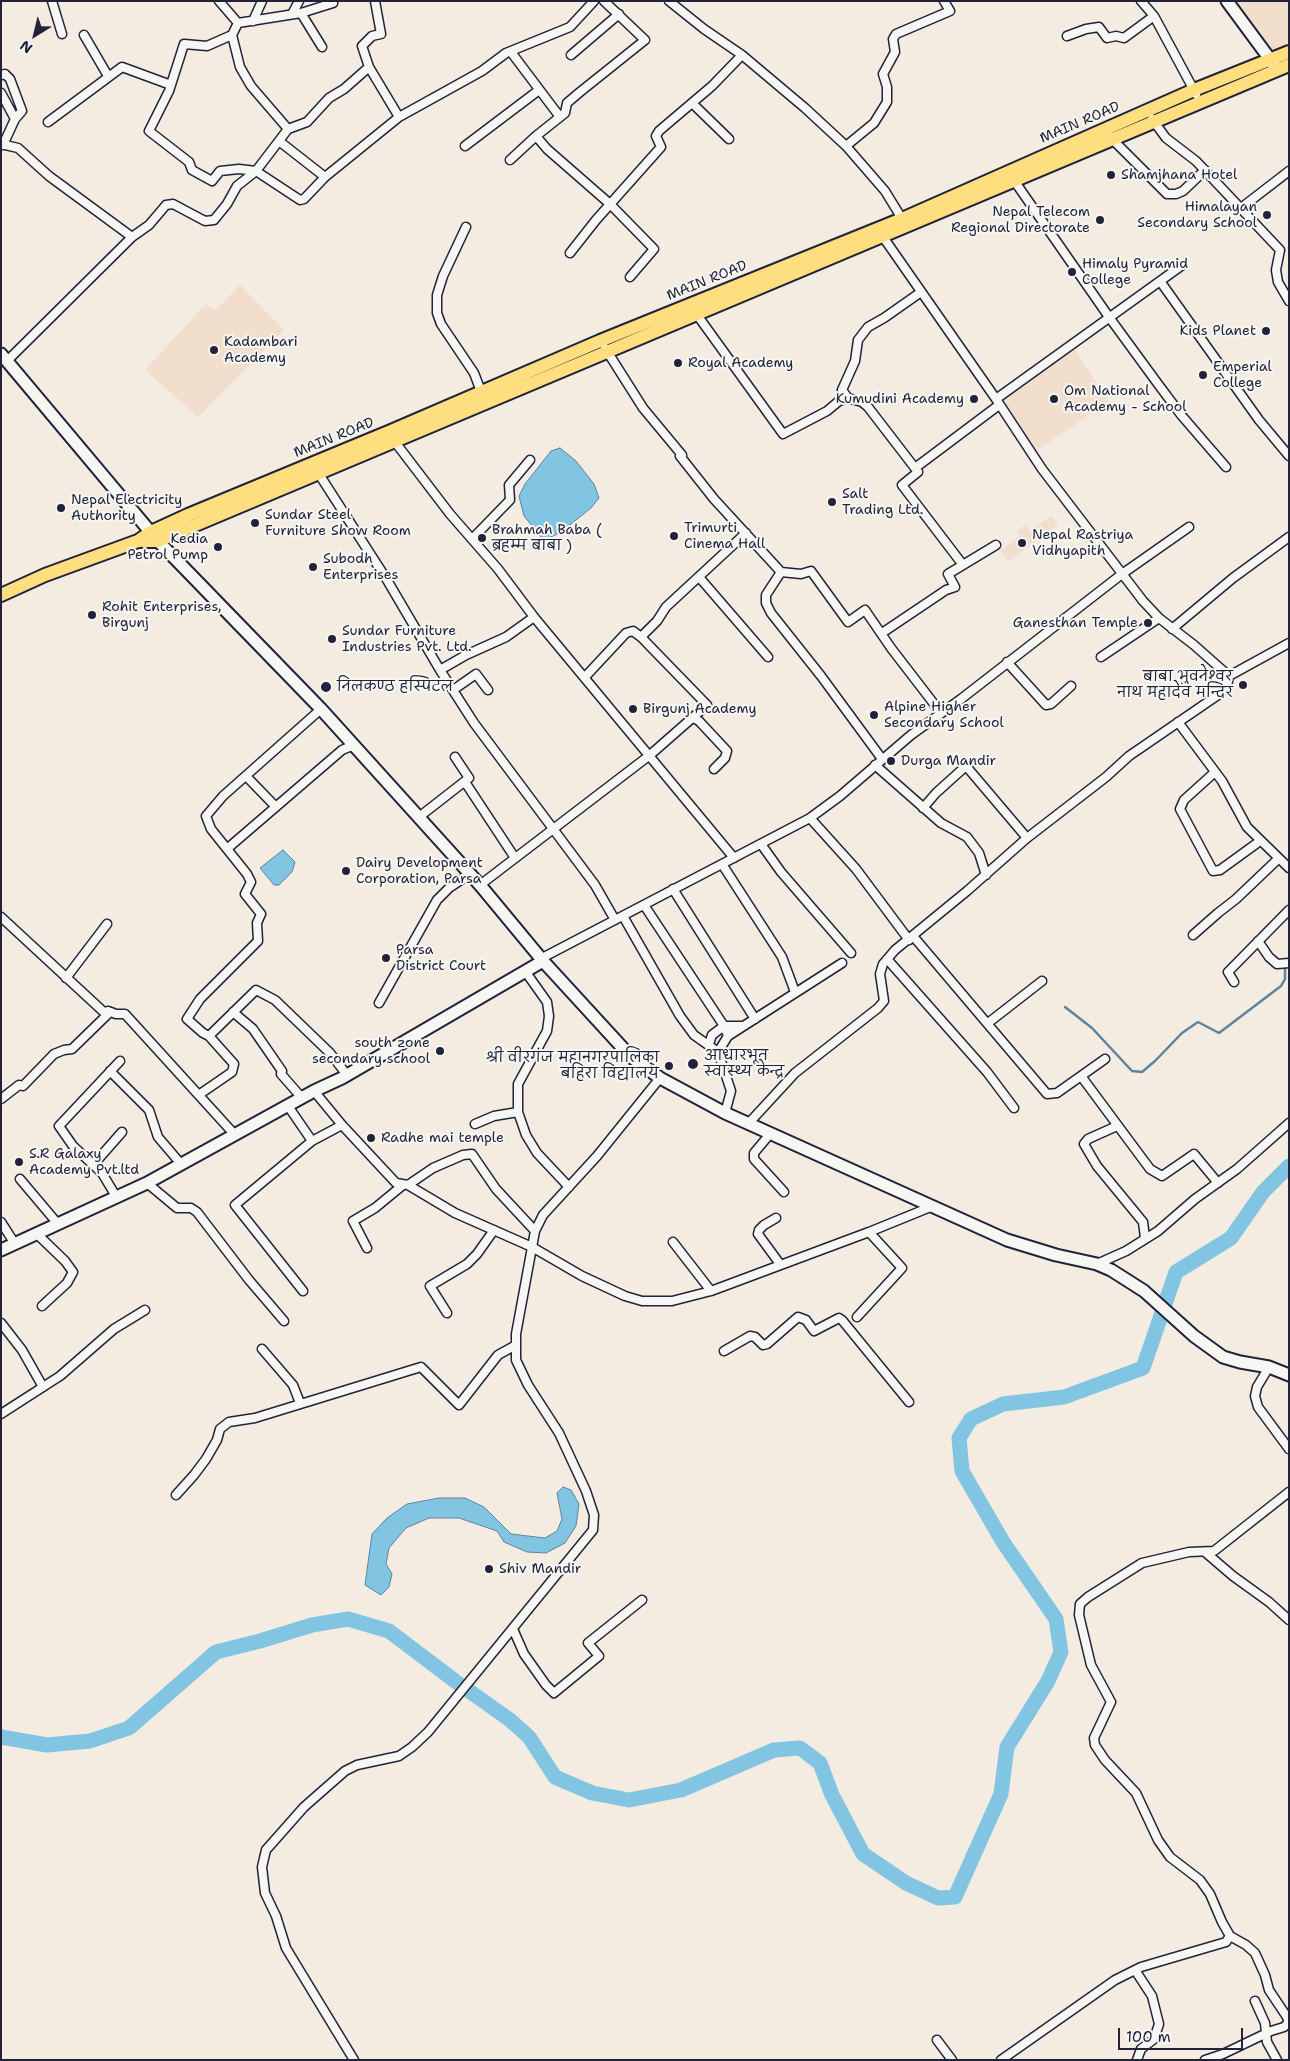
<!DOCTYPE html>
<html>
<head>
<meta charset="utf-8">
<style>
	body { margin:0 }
	#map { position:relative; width:1290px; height:2061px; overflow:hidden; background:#f4ebe1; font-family:"Shantell Sans",sans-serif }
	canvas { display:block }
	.frame { position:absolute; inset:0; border:2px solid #22223b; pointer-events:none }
	.north { position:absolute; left:10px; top:10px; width:50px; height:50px; -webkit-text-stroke:4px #f6f6f2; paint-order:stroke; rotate:216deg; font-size:14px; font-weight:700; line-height:20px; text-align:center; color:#22223b }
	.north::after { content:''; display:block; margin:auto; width:18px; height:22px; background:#22223b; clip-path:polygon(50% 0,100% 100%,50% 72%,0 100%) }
	.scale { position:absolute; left:1118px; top:2028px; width:125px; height:22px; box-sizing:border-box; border:2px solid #22223b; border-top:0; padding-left:6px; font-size:15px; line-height:18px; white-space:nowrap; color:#22223b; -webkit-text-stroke:4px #f6f6f2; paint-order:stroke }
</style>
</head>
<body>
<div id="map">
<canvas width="1290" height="2061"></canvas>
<div class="frame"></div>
<div class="north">N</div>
<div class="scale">100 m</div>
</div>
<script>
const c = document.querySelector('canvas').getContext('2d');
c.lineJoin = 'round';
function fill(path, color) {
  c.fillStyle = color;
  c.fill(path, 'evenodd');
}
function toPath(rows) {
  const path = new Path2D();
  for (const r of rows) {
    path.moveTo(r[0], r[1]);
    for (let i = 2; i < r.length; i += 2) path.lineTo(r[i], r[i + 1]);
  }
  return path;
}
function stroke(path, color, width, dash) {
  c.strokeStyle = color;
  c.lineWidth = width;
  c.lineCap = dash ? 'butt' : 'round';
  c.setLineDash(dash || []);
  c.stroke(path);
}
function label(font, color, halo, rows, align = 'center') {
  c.font = font + ' "Shantell Sans","Playpen Sans Deva",sans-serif';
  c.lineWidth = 4;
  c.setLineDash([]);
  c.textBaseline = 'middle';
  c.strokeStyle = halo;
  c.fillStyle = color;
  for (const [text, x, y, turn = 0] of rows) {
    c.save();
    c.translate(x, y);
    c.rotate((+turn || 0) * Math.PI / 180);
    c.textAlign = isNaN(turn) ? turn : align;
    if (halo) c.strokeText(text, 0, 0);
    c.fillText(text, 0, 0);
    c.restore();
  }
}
const built = toPath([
	[1236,1,1289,1,1289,45,1272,52],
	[240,285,284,330,198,417,145,370,206,304,216,310],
	[1071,344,1109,402,1034,452,998,397],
	[1051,516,1058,525,1008,561,1000,550,1020,536,1017,531,1025,525,1030,531]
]);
const water = toPath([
	[560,448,576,461,594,484,599,498,591,508,561,532,547,539,541,537,524,516,519,496,525,484,551,451,560,448],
	[283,850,295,862,292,872,279,885,274,885,260,868,283,850],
	[563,1487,571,1490,579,1504,576,1526,565,1543,546,1553,527,1552,504,1542,497,1531,459,1518,429,1518,406,1528,389,1548,386,1564,392,1574,389,1587,381,1595,365,1585,372,1534,387,1518,407,1504,439,1498,465,1498,484,1507,511,1534,545,1538,557,1531,562,1519,557,1493,563,1487]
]);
const stream = toPath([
	[1065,1007,1092,1028,1132,1071,1142,1072,1155,1061,1182,1033,1198,1022,1219,1033,1281,986,1285,979,1285,965]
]);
const river = toPath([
	[1,1737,47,1745,90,1741,129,1728,216,1652,260,1641,312,1625,348,1619,389,1631,455,1681,510,1720,529,1737,555,1777,592,1793,629,1800,681,1790,774,1750,800,1748,820,1763,832,1795,863,1854,906,1883,938,1898,955,1897,1001,1794,1007,1747,1048,1681,1061,1652,1056,1619,1003,1542,962,1471,959,1438,971,1419,1003,1404,1064,1397,1143,1368,1176,1272,1231,1238,1263,1192,1289,1166]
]);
const street = toPath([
	[52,1,62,34],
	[219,1,238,23],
	[332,1,333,3,301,13,238,23,232,35,207,46,184,44,169,91,149,131,189,162,192,170,212,181,220,171,239,169,256,171,300,200,304,199,325,177,399,117,482,71,506,53,570,27,594,1],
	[375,1,381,34,372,36,362,46,369,67,399,117],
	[604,1,645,40,580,92,567,103,565,113,536,136,547,149,610,204,654,249,630,277],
	[669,1,704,29,742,55,805,108,846,146,885,191,904,222],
	[1141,1,1154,16,1196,94],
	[301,13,322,47],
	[292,14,299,1],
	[253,21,262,1],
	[84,35,108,76],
	[232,35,240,67,251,86,288,129],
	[1067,36,1086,29,1099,27,1107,38,1116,36,1124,38,1154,16],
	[511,52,560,117],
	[571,55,619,14],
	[1,75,5,74,10,79,22,111,15,119],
	[1,93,15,119,3,145],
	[692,103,729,139],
	[1152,119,1166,138,1196,161,1280,250,1276,270,1278,282,1289,301],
	[48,122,122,67,171,85],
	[1110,137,1167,194,1176,194,1183,191,1205,170],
	[279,141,325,177],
	[1,144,18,148,49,176,132,237],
	[465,146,539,90],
	[846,146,874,123,887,102,887,87,883,74,895,52,893,39,896,34,950,11,944,1],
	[510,160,536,136],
	[1013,179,1109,317,1158,384,1182,416,1226,467],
	[1241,208,1289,171],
	[466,227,443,276,437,295,437,313,441,324,474,373,482,394],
	[881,234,996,399,1042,469,1143,601,1159,618,1194,645,1229,676],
	[570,253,596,220,661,147,656,136,659,131,712,86,742,55],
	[1160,281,1259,420,1289,456],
	[695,312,783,434,827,411,839,401,848,398,862,402,868,407,918,472,902,485,963,565],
	[605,348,643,408,682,455,680,456,714,499,781,572,801,574,811,571,848,622,865,610,891,648,941,713],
	[7,361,132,237,149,225,166,205,173,204,205,221,214,220,227,204,237,186,256,171,288,129,307,122,329,98,344,89,369,67],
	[848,398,842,390,855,361,858,340,868,327,884,318,921,292],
	[996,399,1181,266],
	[395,442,450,514,498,569,534,617,734,858],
	[915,468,999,405],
	[317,471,387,580,440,670,474,723,595,885,615,920],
	[472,539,510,500,509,485,530,460],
	[781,572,766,595,766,603,771,613,821,676,882,759],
	[699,577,768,657],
	[1172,629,1233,578,1289,537],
	[882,633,946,590,955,587,948,574,996,545],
	[641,637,657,621,666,607,746,533],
	[1101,657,1159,618],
	[1007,662,1046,705,1051,704,1071,686],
	[440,670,466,655,506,637,534,617],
	[453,690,476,674,488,690],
	[693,718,699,721,727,751,725,758,714,769],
	[1178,722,1222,781,1247,827,1289,868],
	[875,765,941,823,967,837,979,853,986,875],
	[1215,772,1184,800,1180,809,1213,871,1220,870,1260,841],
	[246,776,276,807],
	[465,782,515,858],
	[923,808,936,793,966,766,1027,838],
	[419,817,469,778,455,757],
	[810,818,856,869,909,940],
	[761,844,781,872,851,953],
	[228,848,342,750,354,745],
	[722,864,782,957,795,992],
	[480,885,650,755,707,705,641,637,633,631,626,633,585,677],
	[673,889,755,1019],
	[644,905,724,1026,728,1036],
	[623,916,680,1016,694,1035,718,1052,731,1091,725,1113],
	[1,917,107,1015,108,1011,116,1014,125,1014,235,1135],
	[1193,935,1218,913,1236,899,1278,859],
	[913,936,1047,1094,1057,1093,1105,1059],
	[1258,941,1269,957,1277,964,1289,963],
	[542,958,810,818,840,796,911,735,961,699,1122,574,1189,527],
	[887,959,987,1072,1014,1108],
	[525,971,547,1002,549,1016,547,1031,518,1084,518,1112,526,1135,537,1153,569,1187],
	[66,978,107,924],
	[1234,982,1228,972,1289,910],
	[379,1003,437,900,449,888,470,874],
	[233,1012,253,1029,282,1071,281,1074,302,1098],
	[988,1023,1042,981],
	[209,1036,203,1033,187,1019,200,999,258,941,257,923,261,914,245,894,251,882,247,874,211,829,206,816,223,796,321,709],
	[709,1044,712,1035,724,1026,742,1026],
	[718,1052,728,1036,842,963],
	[110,1071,149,1110,158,1137,181,1164],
	[1081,1076,1150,1169,1162,1176,1194,1154,1218,1183],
	[314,1091,342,1125,396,1183,408,1185,455,1213,532,1247,582,1276,625,1296,642,1301,672,1301,711,1291,869,1232,933,1206],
	[200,1094,232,1072,234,1064,209,1036,256,990,275,1000,330,1053,347,1075],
	[1,1099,19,1085,23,1086,54,1054,64,1050,72,1049,107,1015],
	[288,1106,312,1141],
	[475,1124,494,1116,518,1112],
	[748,1124,795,1073,878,1008,884,1001,880,974,883,964,895,950,967,891,1027,838,1106,777,1129,756,1218,695,1227,686,1229,676,1289,643],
	[1117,1126,1088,1139,1084,1144,1097,1166,1143,1222,1145,1238],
	[770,1134,754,1153,754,1159,784,1192],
	[93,1165,122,1132],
	[20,1179,58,1224],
	[147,1183,177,1208,191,1208,197,1212,249,1280,284,1321],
	[408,1185,433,1168,463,1155,472,1154,496,1189,535,1231],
	[117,1198,102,1173,73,1146,59,1126,120,1061],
	[776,1218,764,1225,759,1230,758,1234,780,1264],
	[1,1222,15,1244],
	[37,1234,65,1261,73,1272,67,1283,42,1306],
	[673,1242,711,1291],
	[367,1248,353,1221,375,1208,403,1185],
	[1097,1264,1126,1251,1158,1231,1195,1199,1237,1169,1289,1123],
	[303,1291,235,1205,312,1141,342,1125],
	[447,1313,430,1286,467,1264,477,1254,494,1230],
	[857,1317,902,1268,869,1232],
	[1,1323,22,1350,43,1387],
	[262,1349,293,1385,300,1403],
	[724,1351,750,1336,755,1337,763,1345,767,1344,798,1317,806,1320,814,1331,839,1318,842,1320,909,1402],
	[1269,1367,1257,1387,1255,1396,1258,1407,1289,1449],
	[1,1414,60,1376,114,1329,145,1310],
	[1289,1492,1214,1551,1189,1552,1142,1563,1088,1597,1080,1604,1079,1615,1091,1665,1111,1702,1094,1738,1095,1745,1105,1760,1136,1793,1158,1840,1170,1857,1200,1880,1210,1894,1222,1922,1230,1936,1246,1945,1255,1953,1265,1975,1269,1990,1287,2017,1289,2023],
	[176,1495,194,1475,206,1459,217,1440,220,1429,229,1422,255,1418,421,1367,459,1405,498,1355,516,1345],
	[1205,1552,1233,1576,1269,1602,1289,1620],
	[513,1629,524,1654,546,1685,554,1693,599,1656,588,1643,642,1600],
	[1135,1970,1152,1996,1159,2024,1154,2039,1141,2049,1137,2060],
	[1255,2001,1265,2023,1267,2042,1277,2060],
	[937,2040,952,2060],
	[354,2060,286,1948,276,1916,265,1893,262,1867,266,1850,304,1807,345,1771,357,1765,399,1756,412,1747,428,1732,593,1530,594,1515,586,1491,559,1433,528,1385,516,1360,516,1334,535,1231,543,1215,597,1156,660,1078],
	[1001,2060,1115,1980,1141,1967,1226,1942,1230,1936],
	[1205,2060,1223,2054,1271,2031,1284,2027,1288,2023]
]);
const secondary = toPath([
	[1227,1,1275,66],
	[1,354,158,541,321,709,480,885,543,961,631,1057,660,1078,725,1113,1007,1240,1056,1255,1097,1264,1111,1270,1144,1291,1194,1336,1223,1357,1240,1362,1269,1367,1289,1375],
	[1,1250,147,1183,314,1091,342,1078,543,961]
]);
const primary = toPath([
	[138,541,158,541,193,526,1289,65],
	[1,595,45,575,138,541,151,532,188,515,391,431,600,341,902,219,1194,90,1289,52]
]);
const markers = [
	[1111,175,5,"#22223b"],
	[1267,215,5,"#22223b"],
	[1100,220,5,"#22223b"],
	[1072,272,5,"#22223b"],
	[1266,331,5,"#22223b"],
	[214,350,5,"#22223b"],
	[678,363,5,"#22223b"],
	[1203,375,5,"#22223b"],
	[974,399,5,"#22223b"],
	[1054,399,5,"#22223b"],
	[832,502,5,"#22223b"],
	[61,508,5,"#22223b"],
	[255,523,5,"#22223b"],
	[674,536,5,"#22223b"],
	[482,538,5,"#22223b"],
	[1022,543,5,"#22223b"],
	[218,547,5,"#22223b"],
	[313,567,5,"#22223b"],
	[92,615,5,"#22223b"],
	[1148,623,5,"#22223b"],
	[332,639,5,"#22223b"],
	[1243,685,5,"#22223b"],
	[326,687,6,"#22223b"],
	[633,709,5,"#22223b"],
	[874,715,5,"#22223b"],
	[891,761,5,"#22223b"],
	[346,871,5,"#22223b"],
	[386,958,5,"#22223b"],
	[440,1051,5,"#22223b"],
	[693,1064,6,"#22223b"],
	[669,1066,5,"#22223b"],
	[371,1138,5,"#22223b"],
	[19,1162,5,"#22223b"],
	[489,1569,5,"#22223b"]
];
const streetNames = [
	["MAIN ROAD",1080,123,-23],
	["MAIN ROAD",707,281,-22],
	["MAIN ROAD",334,438,-22]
];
const poiNames = [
	["Shamjhana Hotel",1121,175],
	["Himalayan",1257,207,"right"],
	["Secondary School",1257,223,"right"],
	["Nepal Telecom",1090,212,"right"],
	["Regional Directorate",1090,228,"right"],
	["Himaly Pyramid",1082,264],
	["College",1082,280],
	["Kids Planet",1256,331,"right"],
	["Kadambari",224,342],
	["Academy",224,358],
	["Royal Academy",688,363],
	["Emperial",1213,367],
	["College",1213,383],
	["Om National",1064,391],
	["Academy - School",1064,407],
	["Kumudini Academy",964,399,"right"],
	["Salt",842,494],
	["Trading Ltd.",842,510],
	["Nepal Electricity",71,500],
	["Authority",71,516],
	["Sundar Steel",265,515],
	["Furniture Show Room",265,531],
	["Trimurti",684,528],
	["Cinema Hall",684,544],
	["Brahmah Baba (",492,530],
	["ब्रहम्म बाबा )",492,546],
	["Nepal Rastriya",1032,535],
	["Vidhyapith",1032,551],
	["Kedia",208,539,"right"],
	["Petrol Pump",208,555,"right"],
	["Subodh",323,559],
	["Enterprises",323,575],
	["Rohit Enterprises,",102,607],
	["Birgunj",102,623],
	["Ganesthan Temple",1138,623,"right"],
	["Sundar Furniture",342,631],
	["Industries Pvt. Ltd.",342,647],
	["बाबा भुवनेश्वर",1233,677,"right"],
	["नाथ महादेव मन्दिर",1233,693,"right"],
	["निलकण्ठ हस्पिटल",337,687],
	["Alpine Higher",884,707],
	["Secondary School",884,723],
	["Birgunj Academy",643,709],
	["Durga Mandir",901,761],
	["Dairy Development",356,863],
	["Corporation, Parsa",356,879],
	["Parsa",396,950],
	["District Court",396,966],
	["south zone",430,1043,"right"],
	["secondary school",430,1059,"right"],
	["आधारभूत",704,1056],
	["स्वास्थ्य केन्द्र",704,1072],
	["श्री वीरगंज महानगरपालिका",659,1058,"right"],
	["बहिरा विद्यालय",659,1074,"right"],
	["Radhe mai temple",381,1138],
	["S.R Galaxy",29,1154],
	["Academy Pvt.ltd",29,1170],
	["Shiv Mandir",499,1569]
];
fill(built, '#f2decc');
fill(water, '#82c5e3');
stroke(water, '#5c84a0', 1);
stroke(stream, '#5c84a0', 2.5);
stroke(river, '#82c5e3', 15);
stroke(street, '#22223b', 11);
stroke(secondary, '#22223b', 15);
stroke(primary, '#22223b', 16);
stroke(street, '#f6f6f2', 8);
stroke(secondary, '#f6f6f2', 11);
stroke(primary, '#fedf80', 12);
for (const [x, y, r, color] of markers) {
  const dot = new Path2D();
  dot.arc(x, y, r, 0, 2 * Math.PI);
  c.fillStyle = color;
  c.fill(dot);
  stroke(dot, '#f6f6f2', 2);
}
label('14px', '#22223b', '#f6f6f2', streetNames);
label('14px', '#22223b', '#f6f6f2', poiNames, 'left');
</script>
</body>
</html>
